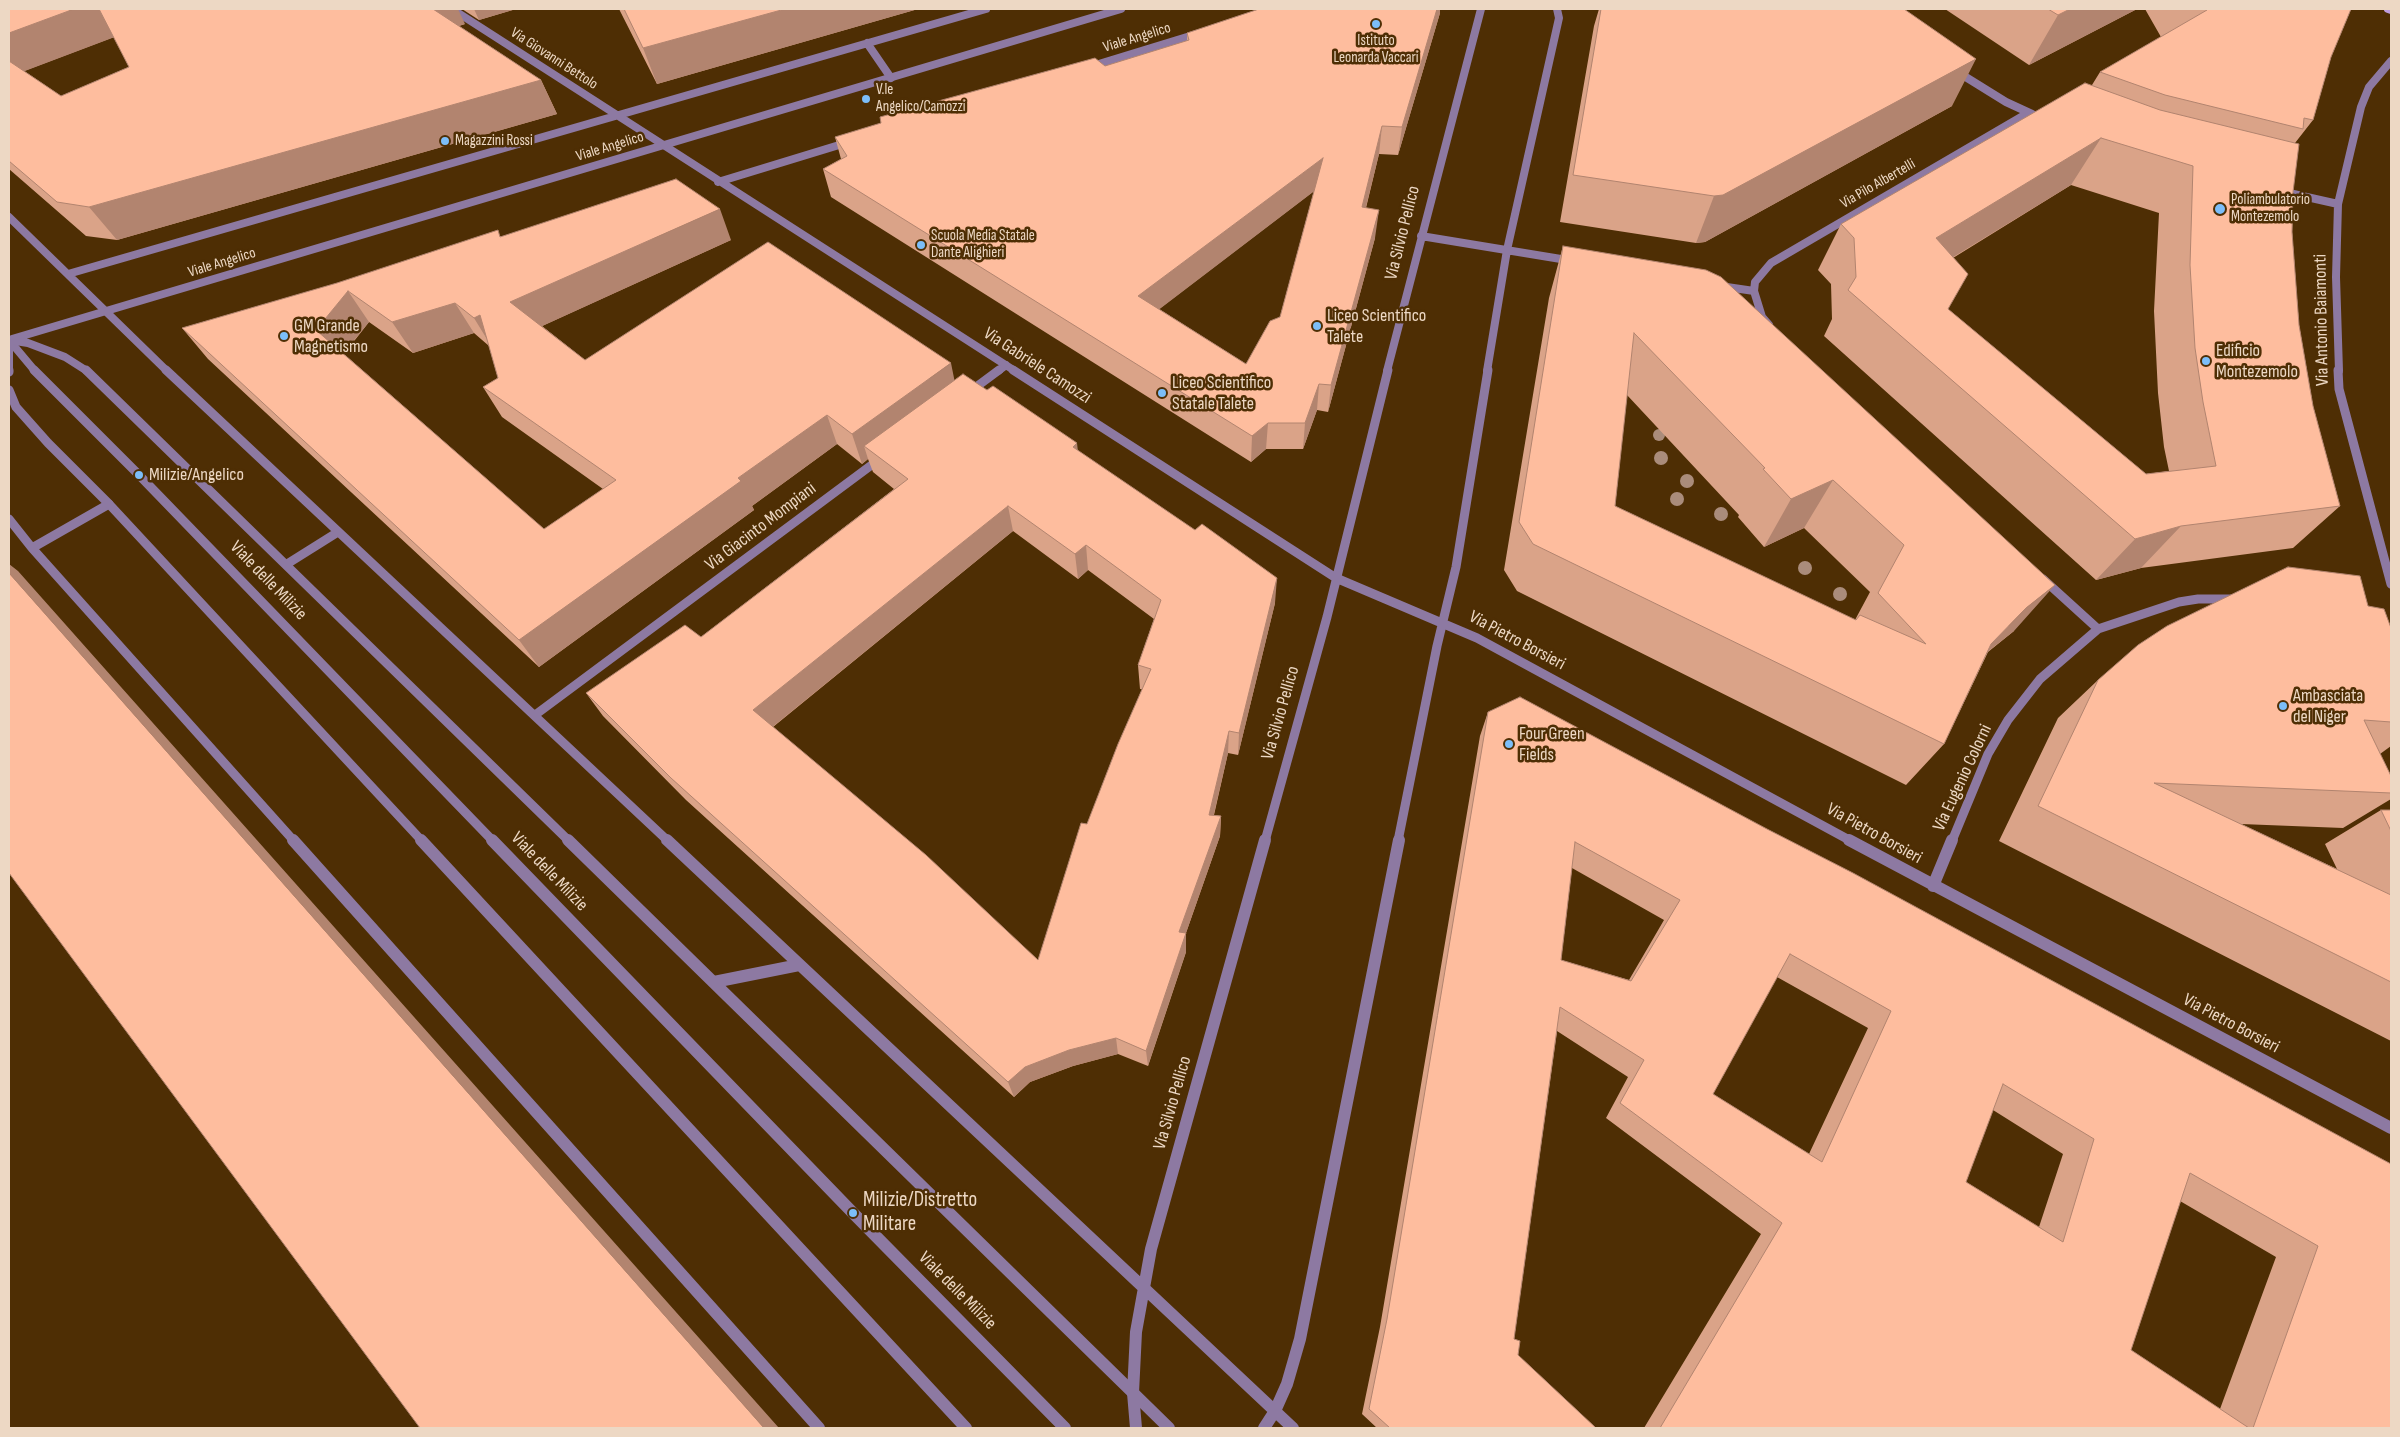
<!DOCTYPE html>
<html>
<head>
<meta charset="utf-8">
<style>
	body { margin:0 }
	#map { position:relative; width:2400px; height:1437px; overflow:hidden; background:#4e2e04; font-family:"Sofia Sans Condensed",sans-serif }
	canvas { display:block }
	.frame { position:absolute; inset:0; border:10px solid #edd8c4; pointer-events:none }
</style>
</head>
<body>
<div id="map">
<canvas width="2400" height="1437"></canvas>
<div class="frame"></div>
</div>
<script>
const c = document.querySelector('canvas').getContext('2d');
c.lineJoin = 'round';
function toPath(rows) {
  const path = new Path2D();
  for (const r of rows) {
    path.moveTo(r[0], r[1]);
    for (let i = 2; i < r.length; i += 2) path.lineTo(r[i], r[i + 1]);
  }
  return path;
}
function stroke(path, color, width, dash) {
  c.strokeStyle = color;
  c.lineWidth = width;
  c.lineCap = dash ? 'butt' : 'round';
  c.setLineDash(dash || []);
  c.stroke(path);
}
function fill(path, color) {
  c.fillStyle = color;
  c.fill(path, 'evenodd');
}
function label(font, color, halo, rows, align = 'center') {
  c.font = font + ' "Sofia Sans Condensed",sans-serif';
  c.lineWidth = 5;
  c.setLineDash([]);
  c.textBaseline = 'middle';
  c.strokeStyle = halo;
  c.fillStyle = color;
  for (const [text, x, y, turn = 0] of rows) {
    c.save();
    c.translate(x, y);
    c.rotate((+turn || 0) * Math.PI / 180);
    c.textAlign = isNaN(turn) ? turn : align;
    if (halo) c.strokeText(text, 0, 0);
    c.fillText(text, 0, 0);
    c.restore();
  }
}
const serviceFar2 = toPath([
	[9,340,35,371]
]);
const serviceFar1 = toPath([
	[34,370,139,475,493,841]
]);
const service = toPath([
	[492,840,853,1213,1065,1428]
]);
const minorFar2 = toPath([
	[452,9,1015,371],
	[867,43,891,78],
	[1089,67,1200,33],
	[1956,71,2006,102,2032,114],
	[718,182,849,142],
	[2280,191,2338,204],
	[9,217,167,371],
	[1421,236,1573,261],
	[68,274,986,9],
	[1720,286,1754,291],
	[1769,325,1762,317,1754,291,1755,282,1771,263,2028,113],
	[998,371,1006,365],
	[1387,371,1481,9],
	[1487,371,1507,250,1559,18,1557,9],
	[2339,371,2336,277,2338,204,2361,107,2369,87,2391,61]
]);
const minorFar1 = toPath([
	[166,370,668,841],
	[1013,370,1336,578,1477,638,1851,841],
	[2338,370,2339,389,2391,584],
	[968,393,999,370],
	[9,519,32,548,294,841],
	[32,548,109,504],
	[287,564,338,532],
	[2043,579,2098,629],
	[535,715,881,458],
	[1265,841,1327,617,1388,370],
	[1398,841,1437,646,1456,567,1488,370],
	[1952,841,1988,754,2008,720,2040,679,2098,629,2179,602,2198,599,2237,599]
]);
const minor = toPath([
	[293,840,819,1428],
	[667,840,1293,1428],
	[1849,840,2391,1128],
	[1933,886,1952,840],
	[714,982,799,965],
	[1136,1428,1133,1393,1136,1332,1151,1249,1265,840],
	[1264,1428,1275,1411,1287,1384,1300,1339,1399,840]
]);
const tertiaryFar2 = toPath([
	[12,339,1121,9],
	[9,340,28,343,65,357,87,371],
	[9,340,9,371]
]);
const tertiaryFar1 = toPath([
	[9,370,9,372],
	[86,370,569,841],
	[9,390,16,407,48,443,109,504,422,841]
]);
const tertiary = toPath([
	[421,840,966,1428],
	[568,840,1169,1428]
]);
const secondary = toPath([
	[2388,9,2391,10]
]);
const trees = [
	[1659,435,6],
	[1661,458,7],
	[1687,481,7],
	[1677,499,7],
	[1721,514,7],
	[1805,568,7],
	[1840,594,7]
];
const wall = toPath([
	[9,9,465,24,459,26,541,80,557,114,117,240,86,236,9,169],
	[114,37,129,67,61,96,24,71],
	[462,9,516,9,479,20],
	[619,9,918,9,657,84],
	[1599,9,1904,9,1952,106,1705,242,1696,243,1560,222,1594,26],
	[1945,9,2137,9,2029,65],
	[2145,9,2351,9,2331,57,2313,120,2295,143,2293,192,2292,232,2299,325,2313,406,2340,506,2293,548,2141,568,2096,580,1824,336,1832,319,1831,284,1818,270,1841,224,2092,85,2100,72,2161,37],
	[2071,185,2159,213,2154,311,2158,393,2164,447,2169,471,2146,474,1948,309,1953,258],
	[1440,13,1398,155,1379,154,1366,208,1375,238,1328,412,1317,410,1303,449,1266,449,1251,462,831,197,823,169,841,159,835,137,1105,66,1187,41,1187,33],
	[1314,191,1280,317,1246,364,1159,309],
	[501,236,731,240,542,326,585,360,954,380,1078,451,1275,603,1238,755,1228,753,1214,815,1221,816,1220,836,1186,933,1186,952,1148,1066,1118,1054,1073,1066,1030,1082,1014,1097,686,800,603,716,586,693,701,637,894,489,873,472,868,459,862,464,837,444,752,506,754,510,539,667,208,359,182,328],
	[369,322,413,353,474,333,489,346,498,378,483,387,502,417,603,489,544,529,344,354],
	[1013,531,1078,579,1088,570,1154,619,1138,665,1140,689,1142,689,1087,824,1038,960,773,727],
	[1563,246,2014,631,1988,652,1944,744,1906,785,1517,591,1504,570,1549,298],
	[1627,395,1739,515,1738,517,1764,547,1804,528,1870,592,1855,620,1615,506],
	[2391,304,2391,328,2390,320],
	[2368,606,2391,628,2391,746,2380,754,2391,776,2391,799,2343,828,2241,824,2337,869,2325,844,2381,810,2391,810,2391,1041,1999,841,2058,718,2098,680],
	[1488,712,2391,1164,2391,1428,1644,1428,1761,1234,1606,1118,1628,1077,1557,1031,1514,1339,1518,1355,1596,1428,1377,1428,1362,1414,1380,1327,1480,736],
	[1572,868,1664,920,1629,980,1561,960],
	[1777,977,1868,1028,1809,1154,1713,1094],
	[1993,1110,2063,1154,2039,1227,1966,1182],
	[2180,1201,2276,1257,2220,1409,2131,1350]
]);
const shadedWall = toPath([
	[74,9,101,9,120,35,9,77,9,33],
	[423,9,458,9,465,24,436,33],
	[474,9,516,9,479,20],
	[785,9,918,9,657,84,643,48],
	[1437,9,1440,9,1440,13,1398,155,1402,127],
	[2070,9,2137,9,2029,65,2058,15],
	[1976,59,1952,106,1705,242,1696,243,1714,196],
	[541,80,557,114,117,240,89,207],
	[1382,126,1379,154,1359,235,1362,207],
	[2101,138,2071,185,1909,284,1936,238],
	[1323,158,1321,186,1140,324,1138,296],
	[720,209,731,240,527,333,510,302],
	[1379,210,1375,238,1328,412,1331,385],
	[348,291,369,322,338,360,316,330],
	[455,303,474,333,413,353,392,322],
	[480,315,493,349,474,318],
	[951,363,957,393,864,446,868,459,862,464,852,434],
	[1319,384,1317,410,1303,449,1305,423],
	[827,415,837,444,752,506,754,510,539,667,519,640,738,478],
	[1268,423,1266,449,1251,462,1252,436],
	[1077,443,1080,470,1073,447],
	[1833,480,1804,528,1764,547,1791,499],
	[1008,506,1013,531,765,733,753,710],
	[2181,526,2141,568,2096,580,2135,539],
	[1086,545,1088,570,1078,579,1075,554],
	[9,564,18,571,779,1428,764,1428,9,573],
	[1277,578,1275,603,1238,755,1239,733],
	[2055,585,2014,631,1986,653,1991,644,2026,608],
	[1229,731,1228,753,1209,835,1209,815],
	[1221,816,1220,836,1180,950,1179,932],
	[1186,933,1186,952,1148,1066,1146,1051],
	[1116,1038,1118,1054,1073,1066,1030,1082,1014,1097,1008,1082,1025,1067,1069,1050]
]);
const building = toPath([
	[9,9,74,9,9,33,9,9],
	[99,9,433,9,541,80,89,207,57,202,9,161,9,61,61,96,129,67,99,9],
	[624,9,785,9,643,48,624,9],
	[1259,9,1437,9,1402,127,1382,126,1362,207,1379,210,1331,385,1319,384,1305,423,1268,423,1252,436,823,169,847,156,835,137,881,123,880,117,1095,58,1105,66,1189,40,1187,33,1259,9],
	[1323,158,1280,317,1270,321,1246,364,1138,296,1323,158],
	[1601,9,1904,9,1976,59,1723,195,1714,196,1573,175,1601,9],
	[2048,9,2070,9,2058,15,2048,9],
	[2206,9,2351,9,2331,57,2313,120,2304,118,2303,129,2165,95,2100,72,2207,10,2206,9],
	[2085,83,2160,110,2299,144,2293,192,2292,232,2299,325,2313,406,2340,506,2181,526,2135,539,1848,290,1856,277,1854,238,1841,224,2085,83],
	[2101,138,2193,166,2190,265,2195,348,2203,402,2216,466,2146,474,1948,309,1968,274,1936,238,2101,138],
	[676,179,720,209,510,302,585,360,768,242,951,363,852,434,827,415,738,478,741,481,519,640,182,328,337,283,498,230,500,237,676,179],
	[348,291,392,322,455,303,474,318,480,315,498,378,483,387,616,480,544,529,316,330,348,291],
	[1563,246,1706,270,1721,277,2055,585,2026,608,1991,644,1944,744,1533,544,1519,522,1563,246],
	[1634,333,1765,468,1763,469,1791,499,1833,480,1904,545,1878,593,1926,644,1860,615,1856,620,1615,506,1634,333],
	[963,374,987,390,993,386,1077,443,1073,447,1195,530,1202,524,1277,578,1239,733,1229,731,1209,815,1221,816,1179,932,1186,933,1146,1051,1116,1038,1069,1050,1025,1067,1008,1082,671,778,586,693,685,625,701,637,908,479,864,446,963,374],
	[1008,506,1075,554,1086,545,1161,600,1138,665,1151,669,1118,744,1087,824,1081,823,1038,960,926,855,753,710,1008,506],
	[2288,567,2360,576,2368,606,2384,609,2391,628,2391,722,2364,720,2391,776,2391,793,2154,783,2391,895,2391,982,2038,806,2098,680,2138,645,2167,626,2288,567],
	[9,573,764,1428,420,1428,9,873,9,573],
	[1520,697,1767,829,1853,873,2391,1164,2391,1428,2253,1428,2318,1246,2190,1173,2131,1350,2249,1428,1660,1428,1782,1223,1620,1103,1644,1060,1560,1007,1514,1339,1520,1341,1518,1355,1596,1428,1390,1428,1369,1409,1387,1319,1488,712,1520,697],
	[1575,842,1680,900,1631,981,1561,960,1575,842],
	[1790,954,1891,1011,1822,1162,1713,1094,1790,954],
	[2003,1084,2094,1139,2063,1242,1966,1182,2003,1084],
	[2381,810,2391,810,2391,831,2381,810]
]);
const markers = [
	[1376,24,5,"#7cbef9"],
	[866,99,5,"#7cbef9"],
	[445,141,5,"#7cbef9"],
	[2220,209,6,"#7cbef9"],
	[921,245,5,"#7cbef9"],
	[1317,326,5,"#7cbef9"],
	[284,336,5,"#7cbef9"],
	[2206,361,5,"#7cbef9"],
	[1162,393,5,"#7cbef9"],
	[139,475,5,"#7cbef9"],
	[2283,706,5,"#7cbef9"],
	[1509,744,5,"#7cbef9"],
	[853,1213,5,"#7cbef9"]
];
const farStreetnames = [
	["Viale Angelico",1137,38,-17],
	["Via Giovanni Bettolo",554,59,33],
	["Viale Angelico",610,147,-17],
	["Via Pilo Albertelli",1878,184,-30],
	["Viale Angelico",222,263,-17]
];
const farPoinames = [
	["Istituto",1376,41,"center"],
	["Leonarda Vaccari",1376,58,"center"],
	["V.le",876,90],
	["Angelico/Camozzi",876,107],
	["Magazzini Rossi",455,141],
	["Poliambulatorio",2231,200],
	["Montezemolo",2231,217],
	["Scuola Media Statale",931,236],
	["Dante Alighieri",931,253]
];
const streetNames = [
	["Via Silvio Pellico",1403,233,-76],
	["Via Antonio Baiamonti",2322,320,-91],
	["Via Gabriele Camozzi",1037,366,33],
	["Via Giacinto Mompiani",761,527,-37],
	["Viale delle Milizie",268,581,46],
	["Via Pietro Borsieri",1517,641,28],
	["Via Silvio Pellico",1281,713,-74],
	["Via Eugenio Colorni",1963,778,-65],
	["Via Pietro Borsieri",1874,834,29],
	["Viale delle Milizie",549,872,46],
	["Via Pietro Borsieri",2231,1024,28],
	["Via Silvio Pellico",1173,1103,-74],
	["Viale delle Milizie",957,1291,45]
];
const poiNames = [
	["Liceo Scientifico",1327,316],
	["Talete",1327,337],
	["GM Grande",294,326],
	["Magnetismo",294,347],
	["Edificio",2216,351],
	["Montezemolo",2216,372],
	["Liceo Scientifico",1172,383],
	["Statale Talete",1172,404],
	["Milizie/Angelico",149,475],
	["Ambasciata",2293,696],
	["del Niger",2293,717],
	["Four Green",1519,734],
	["Fields",1519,755]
];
const nearPoinames = [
	["Milizie/Distretto",863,1201],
	["Militare",863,1225]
];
stroke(serviceFar2, '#8d79a2', 8);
stroke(serviceFar1, '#8d79a2', 9);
stroke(service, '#8d79a2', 12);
stroke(minorFar2, '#8d79a2', 8);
stroke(minorFar1, '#8d79a2', 9);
stroke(minor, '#8d79a2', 12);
stroke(tertiaryFar2, '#8d79a2', 8);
stroke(tertiaryFar1, '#8d79a2', 9);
stroke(tertiary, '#8d79a2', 12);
stroke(secondary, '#be9ddf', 8);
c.fillStyle = '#aa8c7b';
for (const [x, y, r] of trees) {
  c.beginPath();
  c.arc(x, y, r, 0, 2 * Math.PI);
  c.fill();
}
fill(wall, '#daa388');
fill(shadedWall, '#b2846f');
fill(building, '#febd9e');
stroke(building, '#b2846f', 1);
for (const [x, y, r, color] of markers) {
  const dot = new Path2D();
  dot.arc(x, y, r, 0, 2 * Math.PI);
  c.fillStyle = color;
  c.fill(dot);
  stroke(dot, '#4e2e04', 2);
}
label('15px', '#edd8c4', '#4e2e04', farStreetnames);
label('15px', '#edd8c4', '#4e2e04', farPoinames, 'left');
label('18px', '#edd8c4', '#4e2e04', streetNames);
label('18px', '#edd8c4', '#4e2e04', poiNames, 'left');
label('21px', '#edd8c4', '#4e2e04', nearPoinames, 'left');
</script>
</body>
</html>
